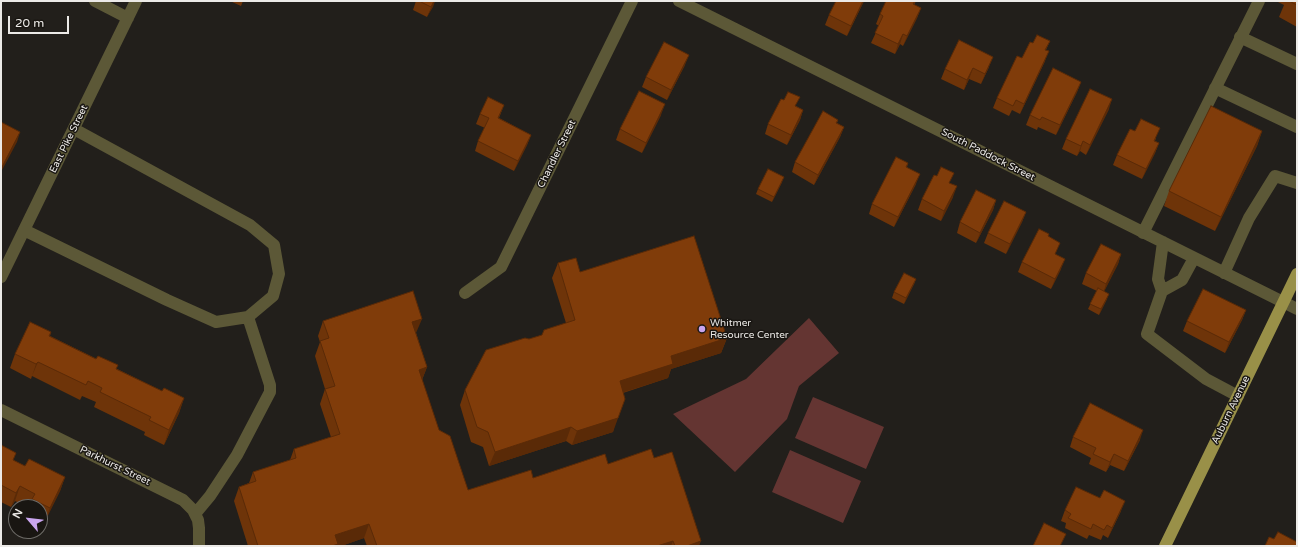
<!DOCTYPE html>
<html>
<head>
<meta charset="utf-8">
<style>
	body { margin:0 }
	#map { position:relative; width:1298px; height:547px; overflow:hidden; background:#221f1b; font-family:"Varela Round",sans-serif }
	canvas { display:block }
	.frame { position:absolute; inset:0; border:2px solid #eceae7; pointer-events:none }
	.north { position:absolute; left:8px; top:499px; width:40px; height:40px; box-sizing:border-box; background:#191612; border:1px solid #6d6b67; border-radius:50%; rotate:298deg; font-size:11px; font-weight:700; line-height:16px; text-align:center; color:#eceae7 }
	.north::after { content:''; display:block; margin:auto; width:14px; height:18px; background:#c9a5ee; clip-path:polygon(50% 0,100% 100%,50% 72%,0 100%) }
	.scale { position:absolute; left:8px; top:16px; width:61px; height:18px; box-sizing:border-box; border:2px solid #eceae7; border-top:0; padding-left:5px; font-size:12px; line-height:14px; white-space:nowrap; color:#eceae7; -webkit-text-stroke:3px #191612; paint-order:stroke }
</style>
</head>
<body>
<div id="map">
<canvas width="1298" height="547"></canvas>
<div class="frame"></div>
<div class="north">N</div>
<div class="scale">20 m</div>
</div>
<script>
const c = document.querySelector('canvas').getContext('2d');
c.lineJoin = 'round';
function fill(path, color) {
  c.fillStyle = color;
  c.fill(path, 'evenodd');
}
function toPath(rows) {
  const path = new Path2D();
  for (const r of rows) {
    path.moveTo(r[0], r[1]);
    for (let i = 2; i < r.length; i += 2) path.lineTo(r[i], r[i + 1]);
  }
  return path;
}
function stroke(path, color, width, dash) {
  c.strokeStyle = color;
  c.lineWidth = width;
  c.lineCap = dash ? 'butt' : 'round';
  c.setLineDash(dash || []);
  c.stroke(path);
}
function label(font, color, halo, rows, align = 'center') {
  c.font = font + ' "Varela Round",sans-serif';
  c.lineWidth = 3;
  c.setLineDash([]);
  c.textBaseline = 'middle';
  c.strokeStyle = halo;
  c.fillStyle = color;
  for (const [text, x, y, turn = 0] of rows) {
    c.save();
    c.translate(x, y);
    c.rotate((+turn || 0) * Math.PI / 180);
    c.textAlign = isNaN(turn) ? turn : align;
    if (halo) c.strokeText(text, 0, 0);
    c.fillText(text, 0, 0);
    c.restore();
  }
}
const green = toPath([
	[809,318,839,353,799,386,787,419,735,472,673,414,746,379],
	[813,397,884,427,866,469,795,438],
	[790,450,861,481,843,523,772,492]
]);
const minor = toPath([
	[95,1,128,18],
	[679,1,1297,309],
	[1240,37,1297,64],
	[1215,88,1297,127],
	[24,230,167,300,216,322,248,317,273,296,279,274,274,245,250,225,74,129],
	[1143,233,1259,1],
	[1163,242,1158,279,1162,291,1182,280,1194,258],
	[1224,273,1249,218,1275,176,1297,183],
	[1,277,136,1],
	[1162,291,1147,334,1206,379,1238,396],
	[465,293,501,267,632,1],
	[1,410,183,500,193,510,198,520,199,528,199,546],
	[195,514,210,496,237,455,270,392,270,385,248,317]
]);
const major = toPath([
	[1165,546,1297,274]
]);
const wall = toPath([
	[230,1,243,1,241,6],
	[416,1,435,1,427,17,413,10],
	[864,1,847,36,825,25,829,15],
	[916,1,914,5,921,8,917,18,903,46,900,44,895,54,871,43,879,26,876,24,880,14],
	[1276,1,1297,1,1297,27,1279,17,1284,5],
	[1050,41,1046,50,1045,61,1020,114,1012,110,1009,116,993,108,997,98,1022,58,1033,43],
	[685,65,667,100,642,87,646,77],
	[989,67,981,84,969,79,964,90,941,79,945,69],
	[1081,82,1077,92,1056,135,1038,127,1037,130,1026,125,1030,115],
	[504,105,499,118,531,135,527,145,514,171,475,151,478,141,485,128,476,124,480,114],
	[796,106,803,110,800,120,787,145,765,134,768,124],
	[1109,109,1086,155,1080,151,1077,156,1062,149,1066,139],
	[661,115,642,153,616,140,620,129],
	[838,120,837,123,844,127,840,137,814,185,792,172,795,162],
	[1135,131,1156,138,1155,141,1159,143,1155,153,1142,179,1113,165,1117,155],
	[1262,131,1257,146,1215,231,1164,206,1169,191],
	[908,163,907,167,916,184,894,227,869,214,872,204],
	[782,182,772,202,756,194,758,189],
	[950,183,953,197,941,221,918,210,922,199],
	[996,200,993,210,976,243,957,233,960,222],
	[1026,212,1022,222,1006,254,984,243,988,233],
	[1049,234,1048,236,1061,269,1051,289,1018,272,1022,262],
	[1121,254,1118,264,1104,291,1107,299,1099,315,1088,309,1097,291,1082,284,1086,273],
	[558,263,580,272,727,338,721,353,671,369,668,378,623,393,613,432,572,445,566,441,489,466,483,447,471,442,460,405,465,390,529,339,542,335,566,323,552,278],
	[916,279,914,284,904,304,892,298,894,292],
	[1246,310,1242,320,1225,353,1183,331,1187,321],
	[323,321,416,333,427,367,422,380,439,430,468,490,608,464,654,458,699,546,367,546,364,538,341,546,248,546,234,501,239,487,249,483,253,472,290,460,294,449,331,437,320,404,325,389,315,356,320,342,318,336],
	[51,332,50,336,162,391,184,398,179,413,164,445,144,435,145,432,94,407,96,402,82,396,80,400,32,376,31,379,10,368,15,354],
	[1073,437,1140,440,1124,471,1110,465,1106,472,1089,464,1091,458,1070,447],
	[1,445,16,453,13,460,25,466,65,477,60,491,44,523,40,520,40,507,28,507,15,501,11,507,1,502],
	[1065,510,1121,511,1108,538,1103,535,1101,540,1089,535,1087,539,1065,528,1066,523,1061,521]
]);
const shadedWall = toPath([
	[434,1,435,1,433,7,427,17],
	[863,1,864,1,847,36,851,26],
	[921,8,917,18,903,46,907,36],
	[903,34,900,44,895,54,898,44],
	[1049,51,1045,61,1020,114,1024,104],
	[689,55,685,65,667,100,671,90],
	[993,57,989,67,981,84,985,74],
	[973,68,969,79,964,90,967,80],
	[1081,82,1077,92,1056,135,1060,125],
	[1112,99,1109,109,1086,155,1090,145],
	[665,104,661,115,642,153,646,143],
	[803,110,800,120,787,145,791,135],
	[844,127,840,137,814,185,818,175],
	[1262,131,1257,146,1215,231,1221,217],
	[20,132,17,142,1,172,1,169],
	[531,135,527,145,514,171,518,161],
	[1083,141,1080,151,1077,156],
	[1159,143,1155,153,1142,179,1146,169],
	[920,174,916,184,894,227,898,217],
	[784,177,782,182,772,202,774,197],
	[957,186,953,197,941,221,944,211],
	[996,200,993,210,976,243,980,233],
	[1026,212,1022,222,1006,254,1010,244],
	[1121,254,1118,264,1103,294,1106,284],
	[1065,259,1061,269,1051,289,1055,279],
	[916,279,914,284,904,304,906,298],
	[1109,294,1107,299,1099,315,1101,309],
	[1246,310,1242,320,1225,353,1229,342],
	[422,319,416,333,406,336,412,322],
	[727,338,721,353,671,369,668,378,615,395,620,381,671,356],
	[38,362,32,376,31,379,36,364],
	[427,367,421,382,419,370],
	[184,398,179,413,164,445,169,430],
	[625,399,613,432,572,445,577,431],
	[571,427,566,441,489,466,495,452],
	[1143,430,1140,440,1124,471,1128,461],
	[1114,454,1110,465,1106,472,1110,462],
	[65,477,60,491,44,523,50,508],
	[20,486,15,501,11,507,16,493],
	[1125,501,1121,511,1108,538,1112,528],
	[369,524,364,538,341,546,331,546,335,535],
	[673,541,671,546,657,546],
	[701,541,699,546,687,546]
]);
const building = toPath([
	[419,1,434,1,431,7,419,1],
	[836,1,863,1,851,26,829,15,836,1],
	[886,1,915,1,913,4,921,8,907,36,903,34,898,44,875,33,883,16,880,14,886,1],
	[1289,1,1297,1,1297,5,1289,1],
	[1037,35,1050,41,1045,50,1049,51,1024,104,1016,100,1013,106,997,98,1017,56,1022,58,1030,42,1033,43,1037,35],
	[959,40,993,57,985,74,973,68,967,80,945,69,959,40],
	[664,42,689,55,671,90,646,77,664,42],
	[1053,68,1081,82,1060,125,1042,117,1040,120,1030,115,1053,68],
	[1090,89,1112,99,1090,145,1083,141,1081,146,1066,139,1090,89],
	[639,91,665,104,646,143,620,129,639,91],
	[788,92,800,97,795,106,803,110,791,135,768,124,781,99,784,100,788,92],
	[488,97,504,105,498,118,531,135,518,161,478,141,489,118,480,114,488,97],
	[1211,106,1262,131,1221,217,1169,191,1211,106],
	[823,111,838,120,836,123,844,127,818,175,795,162,823,111],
	[1141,119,1160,128,1154,141,1159,143,1146,169,1117,155,1130,129,1135,131,1141,119],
	[1,122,20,132,1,169,1,122],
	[896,157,908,163,906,167,920,174,898,217,872,204,896,157],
	[941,167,954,173,949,183,957,186,944,211,922,199,934,175,937,176,941,167],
	[768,169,784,177,774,197,758,189,768,169],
	[976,190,996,200,980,233,960,222,976,190],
	[1004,201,1026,212,1010,244,988,233,1004,201],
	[1039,229,1049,234,1048,236,1060,243,1055,254,1065,259,1055,279,1022,262,1039,229],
	[694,236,727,338,671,356,673,364,620,381,625,399,618,418,577,431,571,427,495,452,488,432,477,427,465,390,486,350,525,338,529,339,542,335,544,330,575,320,558,263,576,258,580,272,694,236],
	[1101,244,1121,254,1106,284,1086,273,1101,244],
	[904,273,916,279,906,298,894,292,904,273],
	[1098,288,1109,294,1101,309,1090,304,1098,288],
	[1203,289,1246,310,1229,342,1187,321,1203,289],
	[413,291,422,319,412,322,427,367,419,370,439,430,450,436,468,490,531,470,533,478,605,454,608,464,651,449,654,458,672,452,701,541,687,546,675,546,673,541,657,546,377,546,369,524,335,535,338,544,332,546,258,546,239,487,256,481,253,472,296,458,294,449,340,434,325,389,335,386,320,341,329,338,323,321,413,291],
	[30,322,51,332,49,336,96,359,98,356,118,365,116,369,162,391,164,388,184,398,169,430,149,420,151,417,100,392,102,388,88,381,86,385,38,362,36,364,15,354,30,322],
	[1090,403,1143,430,1128,461,1114,454,1110,462,1093,454,1096,448,1073,437,1090,403],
	[1,445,16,453,13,460,25,466,29,459,65,477,50,508,32,499,35,494,20,486,16,493,1,485,1,445],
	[1076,487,1100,498,1104,490,1125,501,1112,528,1107,525,1104,530,1093,524,1091,529,1068,518,1071,514,1065,510,1076,487],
	[1044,523,1066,534,1060,546,1033,546,1044,523],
	[1278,532,1297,542,1297,544,1296,546,1265,546,1269,537,1274,539,1278,532]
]);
const markers = [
	[702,329,4,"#c9a5ee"]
];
const streetNames = [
	["East Pike Street",69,139,-64],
	["Chandler Street",557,154,-64],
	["South Paddock Street",988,155,27],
	["Auburn Avenue",1231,410,-64],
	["Parkhurst Street",115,466,26]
];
const poiNames = [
	["Whitmer",710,323],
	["Resource Center",710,335]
];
fill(green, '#643532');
stroke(minor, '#5c5837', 12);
stroke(major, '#999048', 12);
fill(wall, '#6e3409');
fill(shadedWall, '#5a2a07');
fill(building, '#803c0a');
stroke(building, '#5a2a07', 1);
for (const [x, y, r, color] of markers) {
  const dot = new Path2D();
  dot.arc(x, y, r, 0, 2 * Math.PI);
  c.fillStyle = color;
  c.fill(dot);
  stroke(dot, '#191612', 1.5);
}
label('10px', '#eceae7', '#191612', streetNames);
label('10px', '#eceae7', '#191612', poiNames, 'left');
</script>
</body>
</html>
